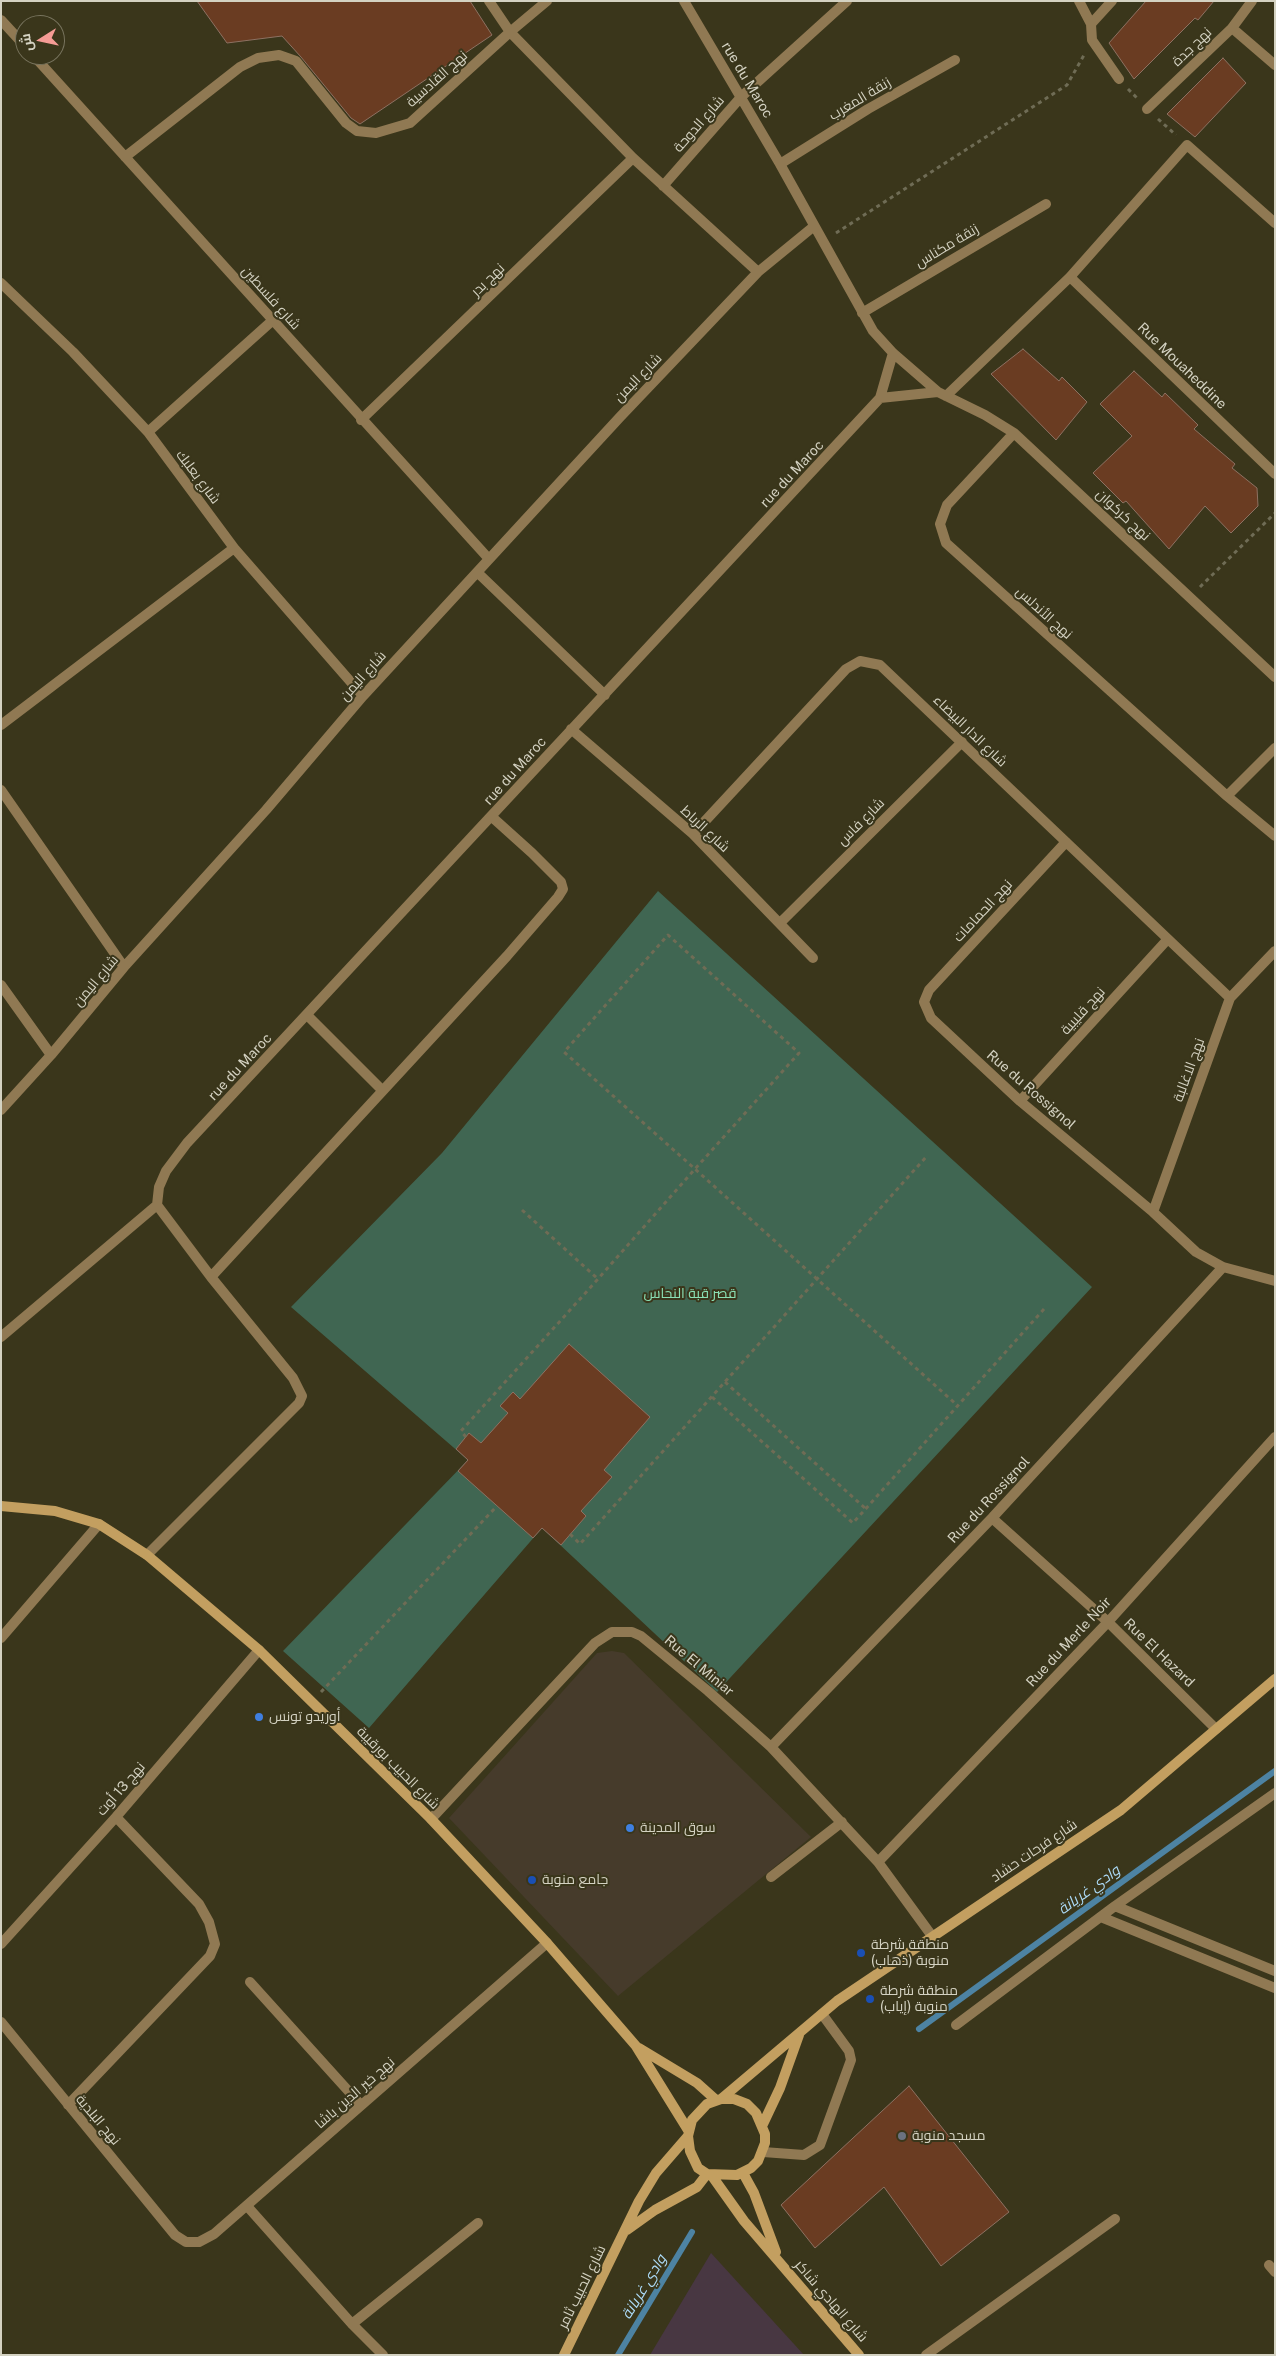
<!DOCTYPE html>
<html>
<head>
<meta charset="utf-8">
<style>
	body { margin:0 }
	#map { position:relative; width:1276px; height:2356px; overflow:hidden; background:#3a361b; font-family:"Public Sans",Cairo,sans-serif }
	canvas { display:block }
	.frame { position:absolute; inset:0; border:2px solid #d4d2c2; pointer-events:none }
	.north { position:absolute; left:15px; top:15px; width:50px; height:50px; box-sizing:border-box; background:#3a361b; border:1px solid #78745e; border-radius:50%; rotate:260deg; font-size:14px; font-weight:700; line-height:20px; text-align:center; color:#d4d2c2 }
	.north::after { content:''; display:block; margin:auto; width:18px; height:22px; background:#f59c95; clip-path:polygon(50% 0,100% 100%,50% 72%,0 100%) }
</style>
</head>
<body>
<div id="map">
<canvas width="1276" height="2356"></canvas>
<div class="frame"></div>
<div class="north">ش</div>
</div>
<script>
const c = document.querySelector('canvas').getContext('2d');
c.lineJoin = 'round';
function fill(path, color) {
  c.fillStyle = color;
  c.fill(path, 'evenodd');
}
function toPath(rows) {
  const path = new Path2D();
  for (const r of rows) {
    path.moveTo(r[0], r[1]);
    for (let i = 2; i < r.length; i += 2) path.lineTo(r[i], r[i + 1]);
  }
  return path;
}
function stroke(path, color, width, dash) {
  c.strokeStyle = color;
  c.lineWidth = width;
  c.lineCap = dash ? 'butt' : 'round';
  c.setLineDash(dash || []);
  c.stroke(path);
}
function label(font, color, halo, rows, align = 'center') {
  c.font = font + ' "Public Sans",Cairo,sans-serif';
  c.lineWidth = 4;
  c.setLineDash([]);
  c.textBaseline = 'middle';
  c.strokeStyle = halo;
  c.fillStyle = color;
  for (const [text, x, y, turn = 0] of rows) {
    c.save();
    c.translate(x, y);
    c.rotate((+turn || 0) * Math.PI / 180);
    c.textAlign = isNaN(turn) ? turn : align;
    if (halo) c.strokeText(text, 0, 0);
    c.fillText(text, 0, 0);
    c.restore();
  }
}
const commercial = toPath([
	[612,1651,624,1653,811,1837,618,1996,449,1818,597,1653]
]);
const industrial = toPath([
	[711,2253,804,2355,650,2355]
]);
const green = toPath([
	[658,891,1092,1287,717,1692,542,1528,369,1728,283,1651,468,1460,291,1307,442,1153]
]);
const stream = toPath([
	[919,2029,1275,1771],
	[618,2355,692,2232]
]);
const building = toPath([
	[197,1,470,1,492,35,360,124,351,118,301,57,282,36,227,43,197,1],
	[1146,1,1214,1,1198,20,1195,18,1134,79,1109,43,1146,1],
	[1223,58,1246,83,1195,137,1167,114,1223,58],
	[1023,349,1059,381,1062,377,1087,402,1056,440,991,374,1023,349],
	[1134,371,1162,397,1165,393,1198,425,1194,429,1235,464,1232,468,1257,488,1258,506,1231,533,1205,506,1169,549,1126,501,1123,503,1093,473,1132,436,1100,404,1134,371],
	[569,1344,650,1417,604,1470,612,1477,581,1511,586,1516,561,1545,542,1528,533,1538,458,1471,468,1460,456,1449,469,1433,481,1443,508,1413,500,1406,513,1392,520,1399,569,1344],
	[909,2086,1009,2212,941,2266,884,2187,815,2248,781,2205,909,2086]
]);
const path = toPath([
	[1128,89,1138,99],
	[1158,119,1176,135],
	[836,233,1067,85,1084,55],
	[1200,587,1275,513],
	[522,1210,598,1279],
	[725,1382,866,1509],
	[712,1397,853,1523,1044,1309],
	[466,1437,461,1431,598,1279,695,1169,799,1053,668,935,564,1052,695,1169,817,1279,958,1406],
	[570,1534,580,1544,926,1157],
	[321,1692,497,1506]
]);
const lane = toPath([
	[1,1638,99,1524],
	[763,2152,804,2155,820,2145,851,2060,849,2051,822,2014]
]);
const street = toPath([
	[489,1,510,32,633,158,758,272],
	[684,1,780,164,873,331,893,353,938,392,985,415,1014,433,1275,677],
	[1079,1,1091,24,1092,40,1119,79],
	[1,20,25,46],
	[1091,24,1112,1],
	[1232,28,1275,65],
	[33,55,489,559],
	[1147,109,1232,28,1252,1],
	[125,157,240,67,258,58,279,55,296,61,346,123,357,131,376,133,410,123,510,32,547,1],
	[780,164,868,109,955,60],
	[663,186,741,97,847,1],
	[1070,277,1275,474],
	[1,283,73,352,148,432,234,548,363,696],
	[862,313,1046,204],
	[946,396,1070,277,1187,145,1275,223],
	[880,398,938,392],
	[361,420,633,158],
	[148,432,273,320],
	[1014,433,947,505,940,524,946,543,1227,796,1275,836],
	[478,573,605,695],
	[1,725,234,548],
	[571,729,693,834,813,958],
	[1,790,124,967],
	[1227,796,1275,748],
	[693,834,846,669,860,661,880,665,1230,998],
	[1066,842,929,990,924,1002,931,1018,1020,1101,1153,1212,1196,1252,1223,1267,1275,1281],
	[780,923,962,742],
	[1,985,51,1055],
	[307,1015,382,1090],
	[1020,1101,1167,940],
	[1,1110,51,1055,124,967,266,810,363,696,620,417,758,272,813,227],
	[157,1205,159,1187,166,1171,187,1143,880,398,893,353],
	[1153,1212,1230,998,1275,951],
	[211,1277,507,956,558,897,563,889,561,882,532,853,492,817],
	[1,1337,157,1205],
	[992,1518,1108,1622,1216,1729],
	[147,1555,299,1403,302,1396,293,1378,211,1277,157,1205],
	[771,1747,992,1518,1223,1267],
	[431,1819,595,1643,612,1632,632,1632,641,1636,708,1691,771,1747,878,1862,932,1936],
	[878,1862,1108,1622,1275,1437],
	[771,1877,842,1822],
	[1115,1906,1275,1971],
	[1101,1917,1275,1988],
	[1,1944,116,1817,259,1650],
	[250,1982,361,2105],
	[1,2022,175,2235,186,2242,199,2242,214,2234,547,1943],
	[956,2025,1115,1906,1275,1793],
	[68,2105,210,1956,215,1944,209,1922,199,1904,116,1817],
	[247,2206,352,2324,383,2355],
	[1269,2265,1275,2272],
	[352,2324,478,2223],
	[926,2355,1115,2219]
]);
const secondary = toPath([
	[1,1506,55,1511,99,1524,147,1555,259,1650,431,1819,547,1943,636,2046,688,2130],
	[639,2048,697,2083,716,2100],
	[721,2099,837,2001,1121,1810,1275,1679],
	[721,2099,734,2099,747,2104,756,2113,765,2134,765,2143,758,2161,751,2168,737,2175,707,2174,698,2168,690,2151,688,2136,692,2120,707,2104,721,2099],
	[763,2124,780,2088,799,2035],
	[743,2173,754,2193,776,2252],
	[712,2176,744,2221,859,2355],
	[627,2230,655,2210,697,2187,707,2174],
	[564,2355,639,2201,656,2173,688,2136]
]);
const markers = [
	[259,1717,5,"#3f7fe0"],
	[630,1828,5,"#3f7fe0"],
	[532,1880,5,"#1a4fb4"],
	[861,1953,5,"#1a4fb4"],
	[870,1999,5,"#1a4fb4"],
	[902,2136,5,"#6b7280"]
];
const streetNames = [
	["نهج جدة",1192,47,-44],
	["نهج القادسية",437,79,-42],
	["rue du Maroc",747,80,59],
	["زنقة المغرب",860,99,-31],
	["شارع الدوحة",699,124,-49],
	["زنقة مكناس",947,246,-31],
	["نهج بدر",488,280,-44],
	["شارع فلسطين",271,298,48],
	["Rue Mouaheddine",1182,366,44],
	["شارع اليمن",638,378,-46],
	["rue du Maroc",792,474,-47],
	["شارع بعلبك",198,477,53],
	["نهج كركوان",1123,515,43],
	["نهج الأندلس",1044,613,42],
	["شارع اليمن",363,676,-48],
	["شارع الدار البيضاء",970,731,44],
	["rue du Maroc",515,771,-48],
	["شارع فاس",861,822,-45],
	["شارع الرباط",705,829,43],
	["نهج الحمامات",983,911,-47],
	["شارع اليمن",96,981,-50],
	["نهج قليبية",1083,1011,-48],
	["rue du Maroc",240,1067,-47],
	["نهج الاغالبة",1189,1070,-70],
	["Rue du Rossignol",1031,1090,41],
	["Rue du Rossignol",989,1500,-47],
	["Rue du Merle Noir",1069,1642,-47],
	["Rue El Hazard",1159,1653,44],
	["Rue El Miniar",699,1666,40],
	["شارع الحبيب بورقيبة",398,1768,45],
	["نهج 13 أوت",121,1789,-49],
	["شارع فرحات حشاد",1034,1851,-34],
	["نهج خير الدين باشا",355,2093,-41],
	["نهج البلدية",98,2120,50],
	["شارع الحبيب ثامر",582,2287,-64],
	["شارع الهادي شاكر",831,2301,49]
];
const parkNames = [
	["قصر قبة النحاس",690,1294]
];
const poiNames = [
	["أوريدو تونس",269,1717],
	["سوق المدينة",640,1828],
	["جامع منوبة",542,1880],
	["منطقة شرطة",871,1945],
	["منوبة (ذهاب)",871,1961],
	["منطقة شرطة",880,1991],
	["منوبة (إياب)",880,2007],
	["مسجد منوبة",912,2136]
];
const waterNames = [
	["وادي غريانة",1089,1890,-36],
	["وادي غريانة",644,2287,-59]
];
fill(commercial, '#463b2b');
fill(industrial, '#483742');
fill(green, '#406652');
stroke(stream, '#4d83a3', 6);
fill(building, '#6a3c22');
stroke(building, '#8d7162', 1);
stroke(path, '#6f6c55', 3, [4, 4]);
stroke(lane, '#907953', 10);
stroke(street, '#907953', 10);
stroke(secondary, '#c39f60', 10);
for (const [x, y, r, color] of markers) {
  const dot = new Path2D();
  dot.arc(x, y, r, 0, 2 * Math.PI);
  c.fillStyle = color;
  c.fill(dot);
  stroke(dot, '#3a361b', 2);
}
label('14px', '#d4d2c2', '#3a361b', streetNames);
label('14px', '#8ae0b4', '#3a361b', parkNames);
label('14px', '#d4d2c2', '#3a361b', poiNames, 'left');
label('italic 15px', '#acdaf7', '#3a361b', waterNames);
</script>
</body>
</html>
